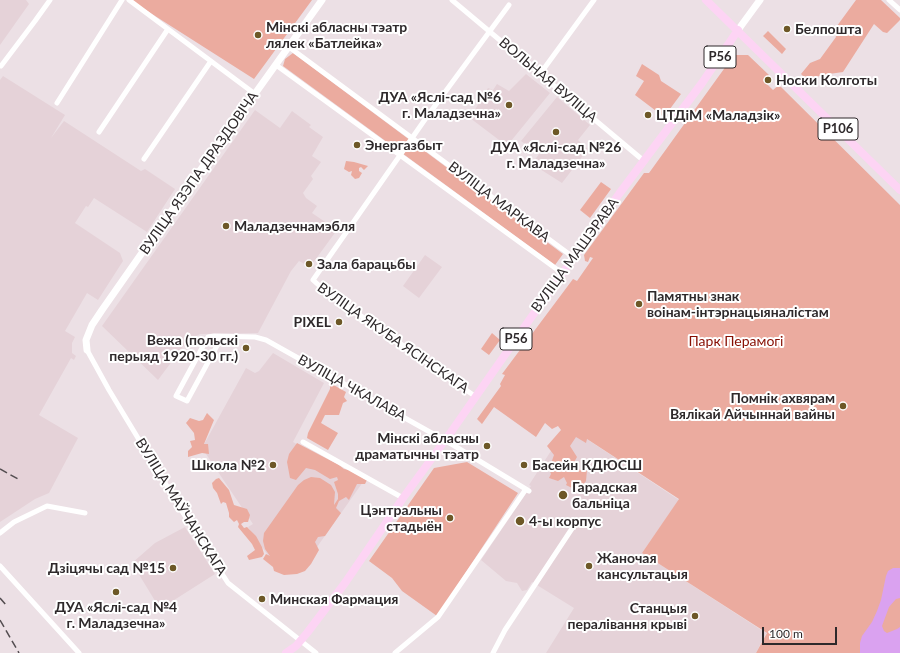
<!DOCTYPE html>
<html>
<head>
<meta charset="utf-8">
<style>
	body { margin:0 }
	#map { position:relative; width:900px; height:653px; overflow:hidden; background:#ece0e5; font-family:Lato,sans-serif }
	canvas { display:block }
	.scale { position:absolute; left:762px; top:627px; width:75px; height:18px; box-sizing:border-box; border:2px solid #2e292b; border-top:0; padding-left:5px; font-size:12px; line-height:14px; white-space:nowrap; color:#2e292b; -webkit-text-stroke:3px #fff; paint-order:stroke }
</style>
</head>
<body>
<div id="map">
<canvas width="900" height="653"></canvas>
<div class="scale">100 m</div>
</div>
<script>
const c = document.querySelector('canvas').getContext('2d');
c.lineJoin = 'round';
function fill(path, color) {
  c.fillStyle = color;
  c.fill(path, 'evenodd');
}
function toPath(rows) {
  const path = new Path2D();
  for (const r of rows) {
    path.moveTo(r[0], r[1]);
    for (let i = 2; i < r.length; i += 2) path.lineTo(r[i], r[i + 1]);
  }
  return path;
}
function stroke(path, color, width, dash) {
  c.strokeStyle = color;
  c.lineWidth = width;
  c.lineCap = dash ? 'butt' : 'round';
  c.setLineDash(dash || []);
  c.stroke(path);
}
function label(font, color, halo, rows, align = 'center') {
  c.font = font + ' Lato,sans-serif';
  c.lineWidth = 4;
  c.setLineDash([]);
  c.textBaseline = 'middle';
  c.strokeStyle = halo;
  c.fillStyle = color;
  for (const [text, x, y, turn = 0] of rows) {
    c.save();
    c.translate(x, y);
    c.rotate((+turn || 0) * Math.PI / 180);
    c.textAlign = isNaN(turn) ? turn : align;
    if (halo) c.strokeText(text, 0, 0);
    c.fillText(text, 0, 0);
    c.restore();
  }
}
const built = toPath([
	[0,0,26,0,29,4,0,45],
	[526,74,550,93,507,146,470,118,488,88,493,90,497,84,509,91],
	[3,76,65,115,51,138,64,121,141,171,145,169,175,189,147,232,94,198,88,207,86,206,75,223,120,253,123,261,98,300,87,293,65,331,75,337,72,343,72,353,76,356,74,360,71,358,39,415,78,438,49,493,35,499,0,522,0,80],
	[557,97,590,125,578,140,588,149,562,183,532,164,539,154,521,141],
	[255,110,280,128,292,111,311,125,309,127,323,137,312,156,321,162,311,176,313,179,303,193,306,198,317,206,312,213,337,230,310,267,299,261,291,271,258,333,200,334,187,341,158,380,102,326],
	[425,255,442,267,419,298,403,286],
	[273,353,324,383,293,442,363,482,305,564,272,561,248,527,253,524,202,448,246,368,255,373,259,371],
	[567,426,679,500,642,553,766,633,756,653,546,653,574,608,532,582,527,590,522,591,517,583,506,581,481,560,531,486,529,485],
	[185,527,215,574,160,609,132,563,155,543]
]);
const green = toPath([
	[130,0,312,0,254,79],
	[856,0,881,0,900,18,900,20,887,33,883,32,874,24,843,72,829,74,806,79,801,74,810,63,820,59,836,37,834,30],
	[768,31,786,49,782,54,763,36],
	[293,53,563,254,555,265,283,66,285,59],
	[734,55,748,55,769,75,763,80,773,90,779,85,900,205,900,653,756,653,767,633,642,553,679,499,587,439,586,443,576,437,570,446,577,457,572,466,583,471,587,470,586,481,580,489,572,488,566,485,567,483,564,477,558,481,549,478,551,474,549,469,554,455,547,446,561,430,558,426,552,429,545,423,536,437,494,407,482,424,477,419,501,386,500,384,505,375,502,374,573,279,577,281,593,258,590,257,588,262,585,261,584,255,644,173,649,173],
	[642,64,659,75,661,81,681,94,664,117,635,95,644,81,636,76],
	[346,161,354,162,368,166,364,170,361,167,359,168,359,171,362,173,359,178,355,179,351,175,352,171,349,172,344,169],
	[601,182,611,189,590,218,580,210],
	[492,333,500,340,489,355,481,349],
	[330,383,346,392,344,397,347,401,343,403,339,415,325,415,321,423,338,433,328,450,307,438,308,433,330,389],
	[207,413,214,420,204,444,208,444,209,454,202,453,188,457,188,451,192,447,190,441,195,440,194,433,186,423,190,418,199,421,203,420],
	[297,443,339,465,344,469,349,470,367,480,365,484,357,484,349,500,346,497,339,501,336,508,341,513,325,536,318,537,315,542,319,550,311,564,305,571,297,574,284,575,274,571,273,567,263,559,266,554,270,556,265,549,263,541,264,533,298,485,304,480,311,477,320,478,331,485,335,492,334,505,338,499,338,494,334,482,338,480,337,477,330,479,315,470,306,468,296,480,290,478,287,462,289,454],
	[467,462,518,493,437,616,402,591,392,578,369,561,434,468],
	[219,478,229,490,234,505,247,509,250,515,248,522,244,522,241,524,244,528,247,527,256,536,262,547,264,554,262,557,249,560,247,556,255,550,252,544,238,527,239,524,237,520,234,522,229,517,229,513,226,503,223,502,221,504,217,493,213,488,212,483,216,479]
]);
const water = toPath([
	[893,568,900,568,900,598,896,599,889,607,882,626,884,631,887,633,897,629,900,627,900,653,860,653,860,643,862,636,872,622,877,611,881,600,886,576,888,571]
]);
const street = toPath([
	[129,0,255,94],
	[452,0,644,161],
	[889,0,900,10],
	[289,47,573,257],
	[276,65,562,273],
	[1,66,35,21,50,0],
	[540,74,594,0],
	[57,103,122,0],
	[99,132,168,29],
	[144,159,211,61],
	[232,337,219,342,187,401,176,396,208,337,214,336,255,337,266,340,453,445,529,491],
	[87,350,109,390,188,521,228,583,316,653],
	[476,397,323,289,313,280,426,118,509,5],
	[303,442,403,498],
	[0,533,14,522,47,506,85,513],
	[0,566,79,653],
	[395,653,438,617,526,489],
	[493,653,505,630,577,521]
]);
const secondary = toPath([
	[738,30,760,0],
	[87,350,86,340,92,325,102,310,179,200,322,0]
]);
const primary = toPath([
	[706,0,900,190],
	[286,653,296,646,307,633,345,583,403,498,451,432,530,319,619,194,702,83,738,30]
]);
const rail = toPath([
	[0,469,18,479],
	[0,598,6,605],
	[0,620,19,653]
]);
const markers = [
	[787,29,4,"#6d5827"],
	[258,35,4,"#6d5827"],
	[768,80,4,"#6d5827"],
	[509,105,4,"#6d5827"],
	[648,115,4,"#6d5827"],
	[556,132,4,"#6d5827"],
	[357,145,4,"#6d5827"],
	[226,226,4,"#6d5827"],
	[309,264,4,"#6d5827"],
	[639,304,4,"#6d5827"],
	[339,322,4,"#6d5827"],
	[246,348,4,"#6d5827"],
	[843,406,4,"#6d5827"],
	[487,446,4,"#6d5827"],
	[273,465,4,"#6d5827"],
	[524,465,4,"#6d5827"],
	[563,495,5,"#6d5827"],
	[450,518,4,"#6d5827"],
	[520,521,5,"#6d5827"],
	[589,566,4,"#6d5827"],
	[173,568,4,"#6d5827"],
	[116,592,4,"#6d5827"],
	[262,599,4,"#6d5827"],
	[695,616,4,"#6d5827"]
];
const shields = [
	[720,57,32],
	[838,129,40],
	[516,339,32]
];
const shieldNames = [
	["Р56",720,57],
	["Р106",838,129],
	["Р56",516,339]
];
const poiNames = [
	["Мінскі абласны тэатр",266,27],
	["лялек «Батлейка»",266,43],
	["Белпошта",795,29],
	["Носки Колготы",776,80],
	["ДУА «Яслі-сад №6",501,97,"right"],
	["г. Маладзечна»",501,113,"right"],
	["ЦТДіМ «Маладзік»",656,115],
	["Энергазбыт",365,145],
	["ДУА «Яслі-сад №26",556,147,"center"],
	["г. Маладзечна»",556,163,"center"],
	["Маладзечнамэбля",234,226],
	["Зала барацьбы",317,264],
	["Памятны знак",647,296],
	["воінам-інтэрнацыяналістам",647,312],
	["PIXEL",331,322,"right"],
	["Вежа (польскі",238,340,"right"],
	["перыяд 1920-30 гг.)",238,356,"right"],
	["Помнік ахвярам",835,398,"right"],
	["Вялікай Айчыннай вайны",835,414,"right"],
	["Мінскі абласны",479,438,"right"],
	["драматычны тэатр",479,454,"right"],
	["Школа №2",265,465,"right"],
	["Басейн КДЮСШ",532,465],
	["Гарадская",572,487],
	["бальніца",572,503],
	["Цэнтральны",442,510,"right"],
	["стадыён",442,526,"right"],
	["4-ы корпус",529,521],
	["Жаночая",597,558],
	["кансультацыя",597,574],
	["Дзіцячы сад №15",165,568,"right"],
	["Минская Фармация",270,599],
	["ДУА «Яслі-сад №4",116,607,"center"],
	["г. Маладзечна»",116,623,"center"],
	["Станцыя",687,608,"right"],
	["пералівання крыві",687,624,"right"]
];
const streetNames = [
	["ВОЛЬНАЯ ВУЛІЦА",548,80,40],
	["ВУЛІЦА ЯЗЭПА ДРАЗДОВІЧА",199,173,-55],
	["ВУЛІЦА МАРКАВА",499,202,37],
	["ВУЛІЦА МАШЭРАВА",575,255,-54],
	["ВУЛІЦА ЯКУБА ЯСІНСКАГА",393,338,35],
	["ВУЛІЦА ЧКАЛАВА",352,388,29],
	["ВУЛІЦА МАЎЧАНСКАГА",181,507,58]
];
const parkNames = [
	["Парк Перамогі",736,341]
];
fill(built, '#e5d2d8');
fill(green, '#ebab9f');
fill(water, '#daa2f0');
stroke(street, '#fff', 5);
stroke(secondary, '#fff', 7);
stroke(primary, '#fdd4f4', 8);
stroke(rail, '#534d50', 1.5, [8, 4]);
for (const [x, y, r, color] of markers) {
  const dot = new Path2D();
  dot.arc(x, y, r, 0, 2 * Math.PI);
  c.fillStyle = color;
  c.fill(dot);
  stroke(dot, '#fff', 1.5);
}
for (const [x, y, w] of shields) {
  const box = new Path2D();
  box.roundRect(x - w / 2, y - 11, w, 22, 3);
  c.fillStyle = '#fff';
  c.fill(box);
  stroke(box, '#2e292b', 1);
}
label('bold 13px', '#2e292b', null, shieldNames);
label('bold 14px', '#2e292b', '#fff', poiNames, 'left');
label('14px', '#2e292b', '#fff', streetNames);
label('14px', '#870f03', '#fff', parkNames);
</script>
</body>
</html>
